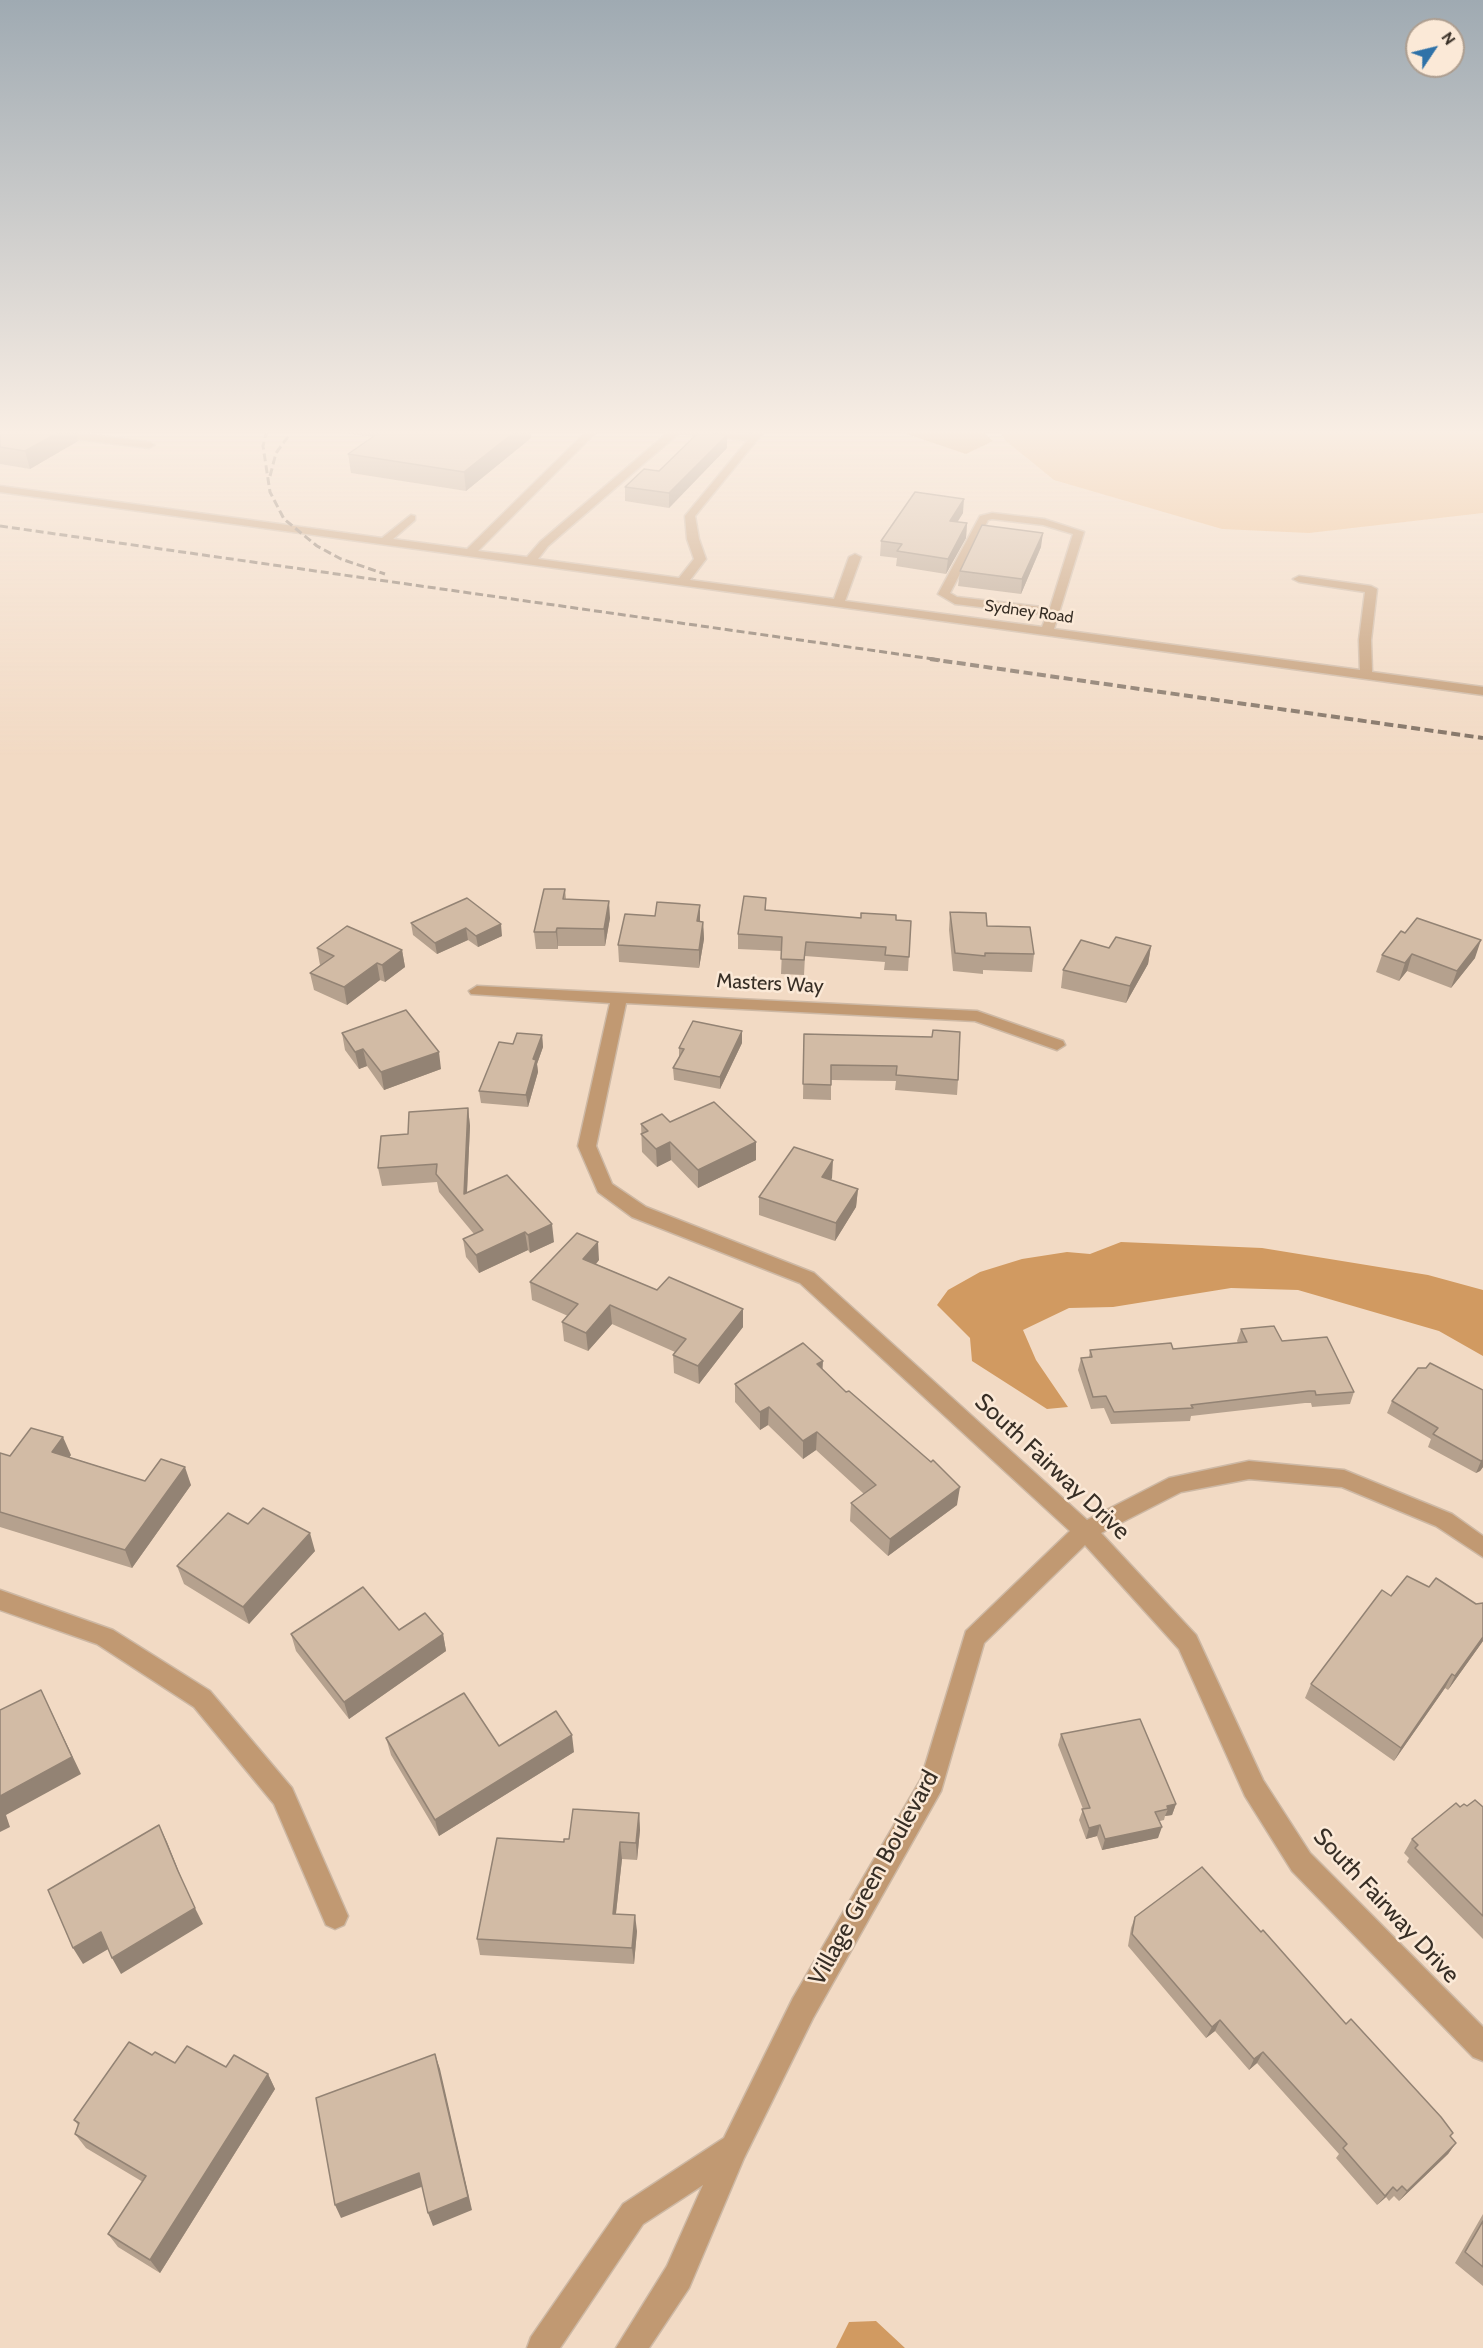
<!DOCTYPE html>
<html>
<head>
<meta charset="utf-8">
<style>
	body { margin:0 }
	#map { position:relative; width:1483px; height:2348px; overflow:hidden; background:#f2dac4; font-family:Cabin,sans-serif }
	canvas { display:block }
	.north { position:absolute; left:1405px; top:18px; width:60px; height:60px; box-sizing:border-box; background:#fbe9d7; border:2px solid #ad9e90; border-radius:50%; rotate:55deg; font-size:16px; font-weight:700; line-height:24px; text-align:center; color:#372e25 }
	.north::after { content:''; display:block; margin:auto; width:21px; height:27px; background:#2f72a8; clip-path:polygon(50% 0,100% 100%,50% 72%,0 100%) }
</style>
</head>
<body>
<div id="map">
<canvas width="1483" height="2348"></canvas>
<div class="north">N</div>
</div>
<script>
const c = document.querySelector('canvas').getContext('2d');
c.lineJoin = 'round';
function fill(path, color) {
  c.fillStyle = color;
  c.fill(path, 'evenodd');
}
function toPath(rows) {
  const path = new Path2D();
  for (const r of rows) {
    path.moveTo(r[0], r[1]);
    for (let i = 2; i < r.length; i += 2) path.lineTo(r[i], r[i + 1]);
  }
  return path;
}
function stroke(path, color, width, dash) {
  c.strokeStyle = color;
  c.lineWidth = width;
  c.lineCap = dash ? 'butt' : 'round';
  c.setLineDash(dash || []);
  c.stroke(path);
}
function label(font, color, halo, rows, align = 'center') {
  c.font = font + ' Cabin,sans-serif';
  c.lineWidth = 5;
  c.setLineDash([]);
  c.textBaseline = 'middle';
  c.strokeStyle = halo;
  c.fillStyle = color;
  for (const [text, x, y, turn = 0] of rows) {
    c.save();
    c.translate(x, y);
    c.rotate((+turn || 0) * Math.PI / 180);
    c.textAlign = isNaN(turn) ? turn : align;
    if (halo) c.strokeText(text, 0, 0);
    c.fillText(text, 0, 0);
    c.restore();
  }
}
const green = toPath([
	[998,430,1483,430,1483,513,1309,533,1222,529,1054,480,1006,441]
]);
const water = toPath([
	[895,430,981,430,993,441,966,454],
	[1121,1242,1262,1248,1428,1275,1483,1290,1483,1356,1439,1331,1298,1290,1231,1288,1113,1307,1069,1308,1023,1330,1036,1360,1068,1407,1047,1409,972,1361,970,1338,937,1305,948,1290,980,1272,1022,1259,1067,1252,1090,1254],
	[876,2321,905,2348,836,2348,849,2322]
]);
const minor = toPath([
	[23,430,49,430,149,442,154,445,149,448,28,433,23,430],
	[588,430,598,430,478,551,527,557,540,542,671,430,753,435,757,430,765,430,695,516,699,539,706,559,690,580,834,599,849,557,855,554,861,557,845,601,1042,627,1047,615,955,604,938,594,980,516,992,513,1044,519,1084,532,1054,629,1360,670,1359,640,1365,592,1299,582,1293,579,1299,576,1371,586,1377,589,1371,640,1372,672,1483,687,1483,695,0,492,0,486,382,538,411,515,415,516,415,520,393,539,467,549,588,430],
	[679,433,748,440,685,516,687,539,694,559,679,578,538,559,548,546,679,433],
	[992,519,1043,525,1073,534,1050,608,957,597,950,593,988,520,992,519],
	[477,986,977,1011,1063,1041,1065,1045,1057,1050,975,1021,626,1003,596,1146,612,1184,646,1207,814,1273,1087,1520,1169,1478,1249,1461,1344,1470,1452,1514,1483,1536,1483,1557,1436,1526,1342,1487,1249,1479,1181,1492,1101,1533,1196,1635,1263,1780,1310,1853,1483,2027,1483,2061,1473,2057,1292,1871,1245,1796,1179,1649,1085,1545,984,1643,941,1791,813,2018,744,2158,689,2288,649,2348,616,2348,667,2266,703,2185,643,2224,560,2348,527,2348,531,2337,623,2204,724,2138,793,1998,921,1779,966,1631,1070,1531,800,1283,632,1217,598,1192,578,1146,610,1003,471,994,469,991,477,986],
	[0,1590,113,1630,210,1691,292,1788,348,1916,344,1925,335,1929,326,1925,274,1804,194,1707,97,1644,0,1610,0,1590]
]);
const railFar1 = toPath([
	[267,430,263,446,270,492,284,519,317,546,341,559,385,574],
	[270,476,276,453,290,434],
	[0,526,940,660]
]);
const rail = toPath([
	[930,659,1483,738]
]);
const wall = toPath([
	[0,430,98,430,93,433,76,432,78,441,30,469,0,464],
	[148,430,170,430,165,432],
	[324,430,530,430,531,438,466,491,351,473,348,454,373,437],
	[727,448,669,508,625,501,625,487,659,471],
	[963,513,957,522,967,523,966,538,946,574,896,566,897,558,880,556,881,541],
	[1041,547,1021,594,958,586,960,571],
	[565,889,566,899,610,918,605,946,558,946,558,949,536,949,534,932],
	[467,898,502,936,478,947,468,940,437,954,413,935,411,923],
	[766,898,766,910,861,918,911,921,908,971,884,970,885,962,805,956,804,975,781,974,782,951,738,949,738,934],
	[950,912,987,926,1034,954,1032,972,983,970,983,974,953,971,949,930],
	[655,916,703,922,704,939,699,968,619,962,618,945],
	[1401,931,1475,958,1451,988,1407,971,1399,981,1376,972,1382,955],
	[1151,946,1148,964,1126,1003,1061,988,1063,970,1109,948],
	[317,948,402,950,405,967,385,982,380,980,347,1005,314,990,310,973,320,965],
	[342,1033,441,1069,384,1090,367,1066,359,1069,345,1050],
	[804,1034,958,1080,957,1095,895,1090,896,1081,831,1080,831,1100,803,1099],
	[542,1035,543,1047,537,1064,538,1072,528,1107,481,1103,479,1091,513,1044],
	[742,1043,720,1089,674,1080,673,1068,679,1057,679,1048],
	[468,1108,470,1126,467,1193,554,1242,530,1253,528,1250,479,1273,466,1257,463,1239,474,1234,439,1192,437,1182,382,1186,378,1168,408,1134],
	[670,1122,756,1160,698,1188,671,1160,657,1167,642,1152,641,1124],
	[832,1178,831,1180,858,1189,856,1207,835,1241,759,1215,759,1197],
	[599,1260,596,1264,657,1290,743,1309,743,1327,699,1384,674,1373,673,1355,675,1352,612,1324,588,1351,564,1341,562,1322,568,1316,532,1300,530,1282],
	[1241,1329,1282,1341,1354,1392,1350,1404,1312,1407,1311,1403,1305,1403,1191,1416,1190,1421,1111,1424,1104,1408,1091,1409,1078,1370,1081,1358,1089,1357,1090,1350,1173,1349,1238,1343,1237,1341],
	[822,1369,957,1505,888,1556,850,1521,851,1503,864,1494,816,1450,803,1459,768,1425,760,1430,735,1402,735,1384],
	[1483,1390,1483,1467,1480,1471,1476,1473,1428,1447,1431,1439,1387,1413,1392,1401],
	[0,1453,10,1456,71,1455,69,1457,145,1481,191,1485,132,1568,0,1527],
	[248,1524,315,1551,249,1624,184,1584,177,1566],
	[1429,1587,1476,1604,1483,1603,1483,1641,1448,1690,1445,1688,1394,1761,1305,1698,1311,1684,1391,1596],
	[399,1630,443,1634,446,1651,349,1719,296,1651,291,1634],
	[1061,1734,1176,1804,1172,1815,1165,1816,1164,1820,1160,1821,1158,1838,1102,1850,1097,1836,1086,1839,1079,1820,1083,1809,1058,1745],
	[386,1738,499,1746,574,1752,439,1836,391,1755],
	[1467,1806,1483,1807,1483,1939,1407,1862,1409,1858,1404,1853,1412,1839,1460,1807],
	[639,1813,640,1830,637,1860,622,1859,616,1914,637,1931,634,1964,480,1955,477,1939,564,1842],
	[1135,1917,1346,2024,1456,2143,1448,2154,1399,2201,1394,2196,1389,2201,1386,2197,1377,2205,1336,2158,1339,2154,1257,2063,1249,2070,1215,2031,1206,2038,1128,1946,1131,1928],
	[152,2055,175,2063,226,2067,268,2074,275,2089,160,2273,118,2247,108,2234,143,2182,86,2148,75,2134,78,2125,74,2120],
	[1483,2214,1483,2286,1455,2263]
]);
const shadedWall = toPath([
	[63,430,75,430,78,441,30,469,25,451],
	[517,430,530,430,531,438,466,491,464,472],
	[727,435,727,448,669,508,669,493],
	[964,499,963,513,949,536,950,521],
	[967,523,966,538,946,574,948,559],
	[1043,533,1041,547,1021,594,1022,579],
	[609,901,610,918,605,946,604,929],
	[700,905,700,922,697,921],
	[703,922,704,939,699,968,699,950],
	[501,924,502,936,478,947,476,936],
	[466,928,468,940,437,954,435,943],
	[557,928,558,946,558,949,556,932],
	[1481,940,1475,958,1451,988,1457,971],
	[1151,946,1148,964,1126,1003,1130,986],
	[402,950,405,967,385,982,382,965],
	[1412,954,1407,971,1399,981,1405,963],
	[377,963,380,980,347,1005,344,987],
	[742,1031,742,1043,720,1089,720,1077],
	[542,1035,543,1047,537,1064,538,1072,528,1107,526,1095,533,1059],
	[363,1049,367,1066,359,1069,355,1052],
	[439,1052,441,1069,384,1090,381,1072],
	[468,1108,470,1126,466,1212,464,1194],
	[670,1142,671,1160,657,1167,656,1149],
	[756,1142,756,1160,698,1188,698,1170],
	[833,1160,832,1178,821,1195,822,1177],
	[858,1189,856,1207,835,1241,836,1223],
	[552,1224,554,1242,530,1253,528,1235],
	[525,1232,528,1250,479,1273,476,1255],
	[598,1242,599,1260,585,1277,583,1259],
	[610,1305,612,1324,588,1351,586,1333],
	[743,1309,743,1327,699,1384,698,1366],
	[823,1361,822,1379,817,1364],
	[769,1407,768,1425,760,1430,760,1412],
	[817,1432,816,1450,803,1459,803,1441],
	[63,1437,71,1455,60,1470,52,1452],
	[1483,1460,1483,1467,1480,1471,1476,1473,1481,1461],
	[185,1467,191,1485,132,1568,125,1550],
	[960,1487,957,1505,888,1556,890,1539],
	[310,1533,315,1551,249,1624,243,1607],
	[443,1634,446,1651,349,1719,344,1702],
	[1483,1637,1483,1641,1448,1690,1455,1676],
	[1452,1674,1445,1688,1394,1761,1401,1748],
	[41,1690,81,1774,6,1815,10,1827,0,1832,0,1796],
	[572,1735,574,1752,439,1836,435,1820],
	[1176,1804,1172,1815,1165,1816,1168,1809,1167,1806],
	[639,1813,640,1830,637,1860,636,1843],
	[159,1825,167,1842,185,1887,178,1871],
	[1100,1825,1097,1836,1086,1839,1089,1828],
	[1162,1827,1158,1838,1102,1850,1105,1839],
	[620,1842,622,1859,614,1930,613,1914],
	[195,1908,203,1924,121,1974,112,1958],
	[635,1915,637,1931,634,1964,632,1948],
	[101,1932,110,1948,83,1964,73,1948],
	[1220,2020,1215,2031,1206,2038,1212,2027],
	[1263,2052,1257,2063,1249,2070,1254,2059],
	[435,2054,440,2069,472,2210,433,2226,428,2213],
	[268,2074,275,2089,160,2273,150,2260],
	[1456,2143,1448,2154,1399,2201,1407,2191],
	[419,2173,424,2186,341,2218,335,2205],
	[1393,2187,1386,2197,1377,2205]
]);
const building = toPath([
	[0,430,63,430,25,451,0,447,0,430],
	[383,430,517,430,464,472,348,454,383,430],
	[700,431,727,435,669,493,625,487,644,469,659,471,700,431],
	[915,492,964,499,950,521,967,523,948,559,897,551,902,544,881,541,915,492],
	[982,525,1043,533,1022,579,960,571,982,525],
	[544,889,565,889,563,899,609,901,604,929,557,928,556,932,534,932,544,889],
	[744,896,766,898,765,910,861,918,861,913,896,915,896,920,911,921,909,957,885,955,886,947,806,942,804,960,781,959,782,937,738,934,744,896],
	[467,898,501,924,476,936,466,928,435,943,411,923,467,898],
	[657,902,700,905,697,921,703,922,699,950,618,945,625,914,655,916,657,902],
	[950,912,986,913,987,926,1030,927,1034,954,985,953,985,956,955,953,950,912],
	[1417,918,1481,940,1457,971,1412,954,1405,963,1382,955,1401,931,1405,933,1417,918],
	[347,926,402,950,382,965,377,963,344,987,310,973,334,956,317,948,347,926],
	[1116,937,1151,946,1130,986,1063,970,1081,940,1109,948,1116,937],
	[406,1010,439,1052,381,1072,363,1049,355,1052,342,1033,406,1010],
	[693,1021,742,1031,720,1077,673,1068,684,1049,679,1048,693,1021],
	[933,1030,960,1032,958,1080,896,1075,897,1066,831,1065,831,1085,803,1084,804,1034,932,1037,933,1030],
	[517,1033,542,1035,533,1059,536,1060,526,1095,479,1091,499,1042,513,1044,517,1033],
	[714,1102,756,1142,698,1170,670,1142,656,1149,641,1134,648,1131,641,1124,662,1114,670,1122,714,1102],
	[468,1108,464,1194,507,1175,552,1224,528,1235,525,1232,476,1255,463,1239,483,1230,436,1174,437,1164,378,1168,381,1136,408,1134,409,1112,468,1108],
	[794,1147,833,1160,822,1177,858,1189,836,1223,759,1197,794,1147],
	[577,1233,598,1242,583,1259,657,1290,669,1277,743,1309,698,1366,673,1355,686,1339,610,1305,586,1333,562,1322,578,1304,530,1282,577,1233],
	[1274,1326,1282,1341,1327,1337,1354,1392,1316,1395,1315,1391,1309,1391,1191,1405,1193,1408,1114,1412,1106,1396,1093,1397,1081,1358,1092,1357,1090,1350,1171,1343,1173,1349,1247,1342,1241,1329,1274,1326],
	[803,1343,823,1361,817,1364,846,1392,849,1391,931,1462,933,1460,960,1487,890,1539,851,1503,876,1485,817,1432,803,1441,769,1407,760,1412,735,1384,803,1343],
	[1430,1363,1483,1390,1483,1460,1481,1461,1433,1434,1438,1428,1392,1401,1418,1368,1426,1368,1430,1363],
	[31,1428,63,1437,52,1452,145,1481,161,1459,185,1467,125,1550,0,1512,0,1453,10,1456,31,1428],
	[263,1508,310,1533,243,1607,177,1566,228,1513,248,1524,263,1508],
	[1407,1576,1429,1587,1436,1578,1476,1604,1483,1603,1483,1637,1455,1676,1452,1674,1401,1748,1311,1684,1382,1590,1391,1596,1407,1576],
	[363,1587,399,1630,425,1613,443,1634,344,1702,291,1634,363,1587],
	[41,1690,72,1757,0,1796,0,1710,41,1690],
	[464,1693,499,1746,556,1711,572,1735,435,1820,386,1738,464,1693],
	[1140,1719,1176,1804,1167,1806,1168,1809,1155,1812,1162,1827,1105,1839,1100,1825,1089,1828,1082,1809,1090,1808,1061,1734,1140,1719],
	[1475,1800,1483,1807,1483,1916,1415,1848,1418,1845,1412,1839,1456,1803,1460,1807,1464,1804,1467,1806,1475,1800],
	[573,1809,639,1813,636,1843,620,1842,613,1914,635,1915,632,1948,477,1939,497,1838,564,1842,564,1839,569,1839,573,1809],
	[159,1825,178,1871,195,1908,112,1958,101,1932,73,1948,48,1890,159,1825],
	[1202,1867,1261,1932,1263,1930,1346,2024,1351,2019,1441,2117,1453,2133,1450,2136,1456,2143,1407,2191,1402,2186,1397,2191,1393,2187,1385,2196,1343,2148,1347,2144,1263,2052,1254,2059,1220,2020,1212,2027,1132,1934,1135,1917,1202,1867],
	[129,2042,152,2055,155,2052,175,2063,187,2046,226,2067,234,2055,268,2074,150,2260,108,2234,146,2176,75,2134,79,2123,74,2120,129,2042],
	[435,2054,468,2197,428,2213,419,2173,335,2205,316,2098,435,2054],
	[1483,2221,1483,2267,1465,2252,1483,2221]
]);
const farStreetnames = [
	["Sydney Road",1029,612,8]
];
const streetNames = [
	["Masters Way",770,984,3]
];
const nearStreetnames = [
	["South Fairway Drive",1052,1467,43],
	["Village Green Boulevard",874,1878,-61],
	["South Fairway Drive",1386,1906,47]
];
fill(green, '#eebc89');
fill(water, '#d19a61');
stroke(minor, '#cdb8a4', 3);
fill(minor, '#c19972');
stroke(railFar1, '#7f7062', 3, [8, 4]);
stroke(rail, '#7f7062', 4, [9, 4.5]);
fill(wall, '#b5a18e');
fill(shadedWall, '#938374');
fill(building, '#d2bba5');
stroke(building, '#938374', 1.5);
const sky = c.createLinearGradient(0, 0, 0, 758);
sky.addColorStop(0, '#9faab2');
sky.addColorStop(0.57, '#f9eee4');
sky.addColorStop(1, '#f9eee400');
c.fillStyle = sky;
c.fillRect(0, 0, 1483, 758);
label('16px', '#372e25', '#fbe9d7', farStreetnames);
label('20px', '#372e25', '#fbe9d7', streetNames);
label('24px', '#372e25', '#fbe9d7', nearStreetnames);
</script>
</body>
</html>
